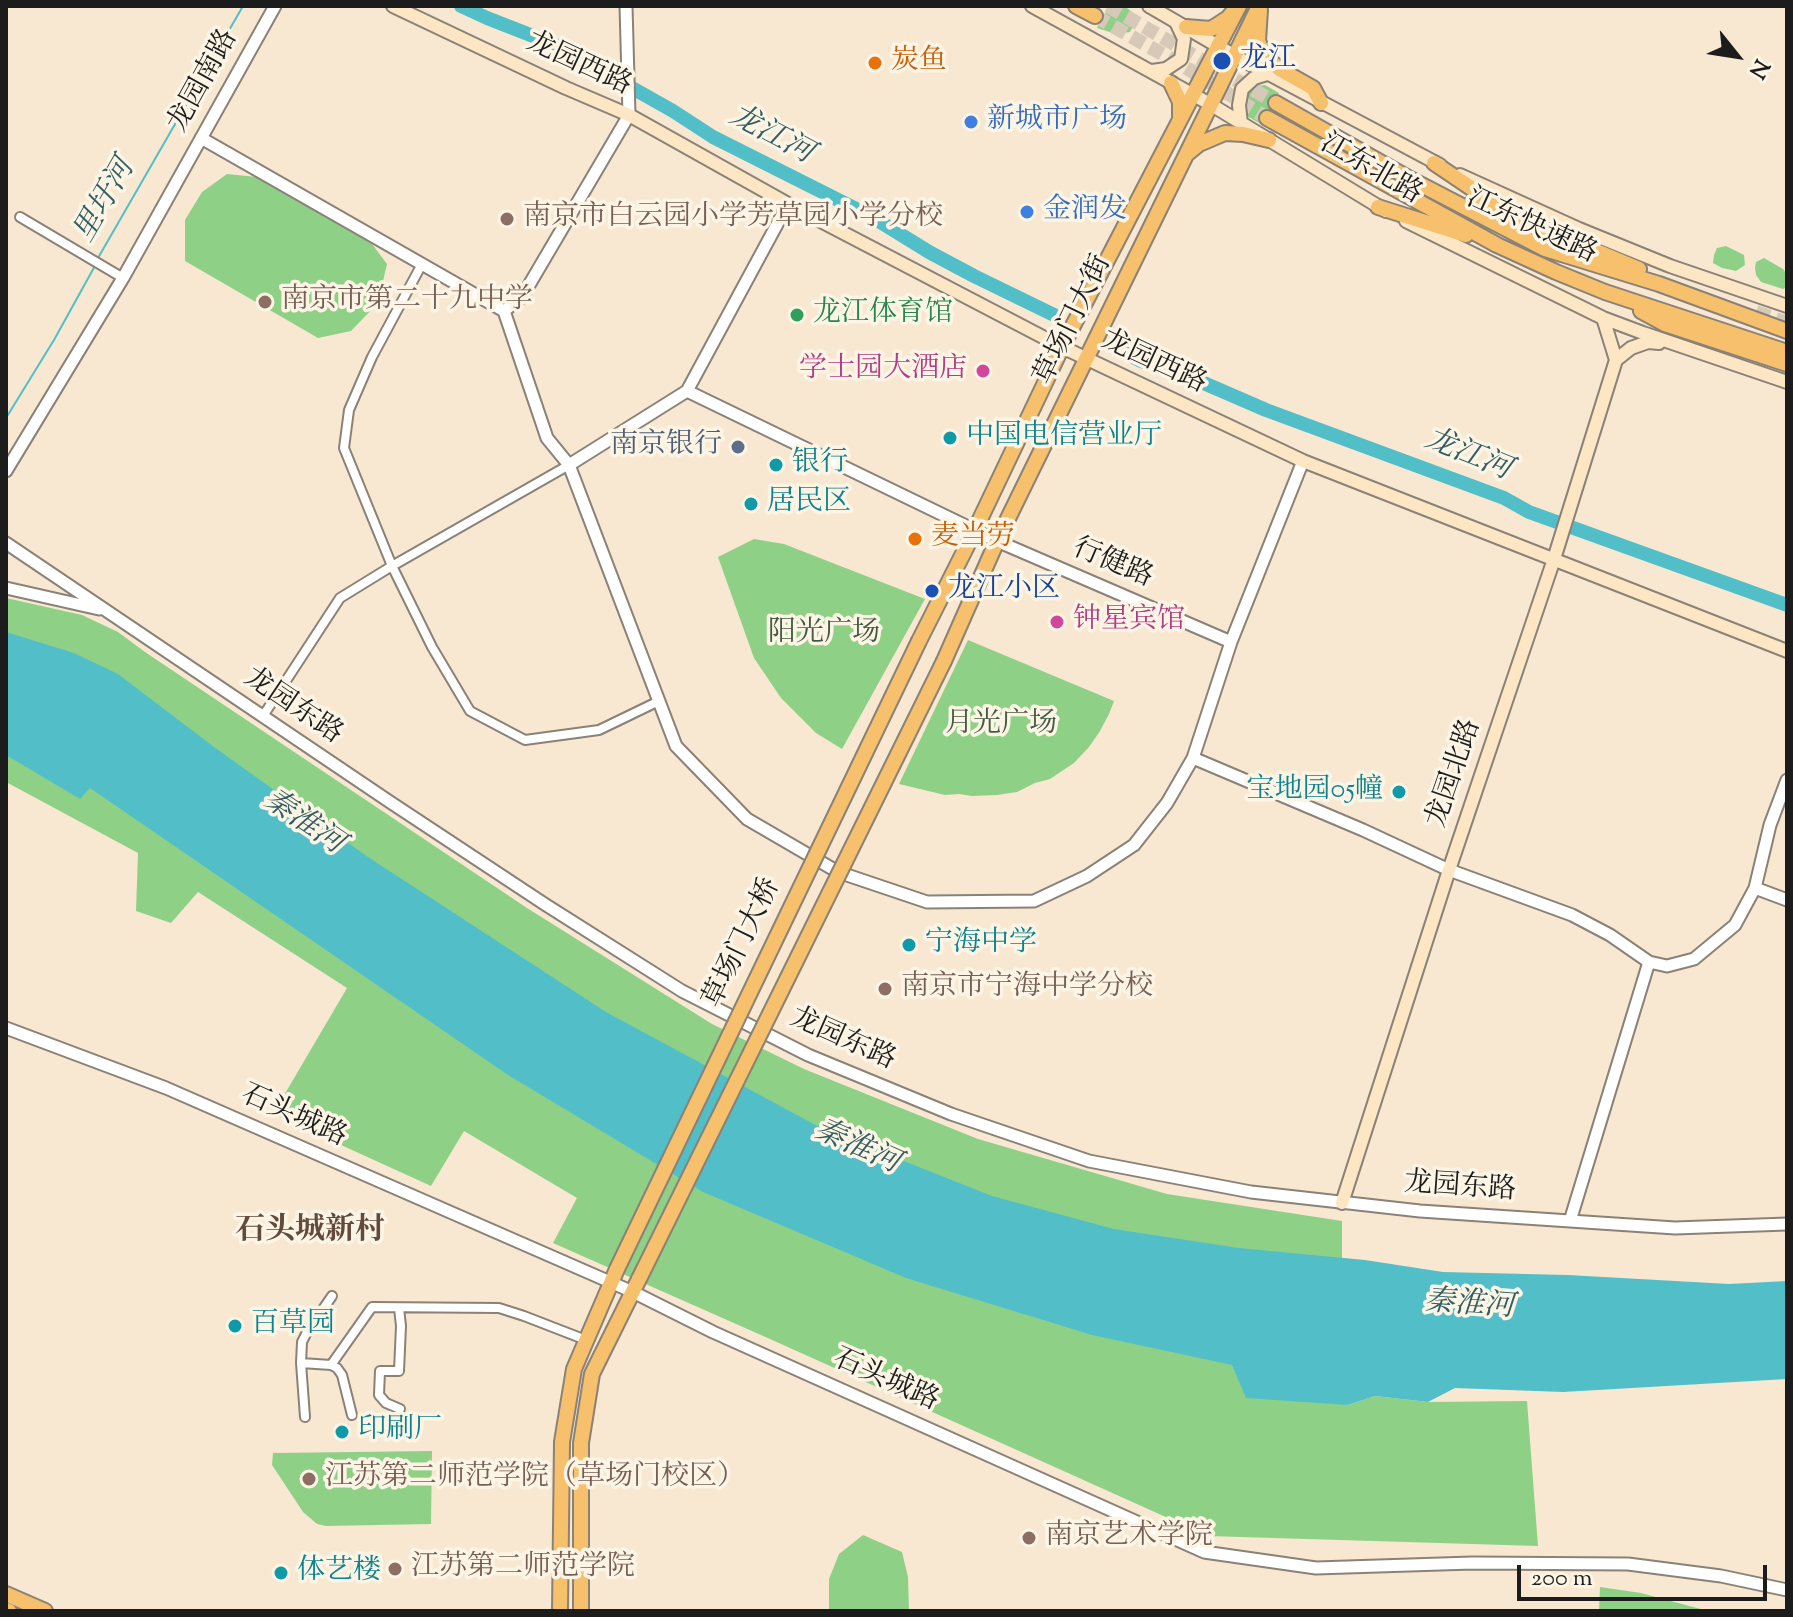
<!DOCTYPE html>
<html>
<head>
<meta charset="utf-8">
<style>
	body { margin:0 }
	#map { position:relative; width:1793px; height:1617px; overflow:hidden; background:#f8e8d2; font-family:"Sorts Mill Goudy",serif }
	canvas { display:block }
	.frame { position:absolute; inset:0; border:8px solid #1c1c1c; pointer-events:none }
	.north { position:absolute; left:1697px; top:16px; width:80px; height:80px; -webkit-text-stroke:6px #fcf5e5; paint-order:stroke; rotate:120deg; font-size:22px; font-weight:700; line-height:32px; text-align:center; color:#1c1c1c }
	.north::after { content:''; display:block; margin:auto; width:28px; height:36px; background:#1c1c1c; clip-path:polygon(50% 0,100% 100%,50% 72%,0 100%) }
	.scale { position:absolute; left:1517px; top:1565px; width:250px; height:36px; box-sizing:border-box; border:4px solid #1c1c1c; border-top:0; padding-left:10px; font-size:24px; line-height:28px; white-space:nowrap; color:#1c1c1c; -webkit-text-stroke:6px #fcf5e5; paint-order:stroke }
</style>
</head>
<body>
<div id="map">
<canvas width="1793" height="1617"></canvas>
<div class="frame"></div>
<div class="north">N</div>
<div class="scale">200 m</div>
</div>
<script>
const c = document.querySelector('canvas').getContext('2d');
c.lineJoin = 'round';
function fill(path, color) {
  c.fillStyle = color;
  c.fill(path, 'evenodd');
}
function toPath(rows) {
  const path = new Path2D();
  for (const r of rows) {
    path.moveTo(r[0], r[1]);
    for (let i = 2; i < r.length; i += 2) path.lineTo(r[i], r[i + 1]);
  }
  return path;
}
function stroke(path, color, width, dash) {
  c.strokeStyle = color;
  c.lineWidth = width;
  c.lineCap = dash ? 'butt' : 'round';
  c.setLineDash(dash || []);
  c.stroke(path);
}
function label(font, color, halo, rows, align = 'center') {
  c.font = font + ' "Sorts Mill Goudy","Noto Serif SC",serif';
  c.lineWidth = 7;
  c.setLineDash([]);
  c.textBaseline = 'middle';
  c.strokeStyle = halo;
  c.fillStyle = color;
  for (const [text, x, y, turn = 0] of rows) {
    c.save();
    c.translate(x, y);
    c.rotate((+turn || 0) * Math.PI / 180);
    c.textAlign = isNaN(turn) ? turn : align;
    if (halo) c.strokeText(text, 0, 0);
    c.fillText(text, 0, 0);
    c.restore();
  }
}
const green = toPath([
	[1110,6,1124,6,1131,11,1134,16,1134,25,1130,32,1116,34,1097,28],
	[1265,85,1279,93,1261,124,1245,115,1244,95,1248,90,1254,86],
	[227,174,257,177,372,244,387,264,378,303,351,331,318,338,185,261,185,220,202,192],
	[1726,246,1744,255,1745,265,1736,271,1722,268,1713,263,1714,255,1717,248],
	[1764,258,1783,269,1787,274,1787,287,1783,289,1761,282,1756,275,1755,268,1756,262],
	[754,539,784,544,925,599,842,749,816,733,781,698,754,658,718,557],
	[6,598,82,615,118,632,145,652,527,908,712,1024,804,1069,978,1139,1167,1194,1342,1221,1342,1258,1233,1365,1348,1405,1375,1396,1428,1402,1527,1401,1538,1546,1208,1536,770,1339,553,1243,577,1198,464,1131,431,1186,273,1114,347,988,198,892,171,923,136,911,138,853,6,782],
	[968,640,1114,701,1109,714,1100,731,1089,747,1074,763,1050,779,1035,783,1017,792,997,795,972,796,959,794,945,795,899,784],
	[432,1451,431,1524,326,1526,317,1524,303,1512,272,1465,273,1453],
	[863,1535,902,1552,908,1577,909,1611,829,1611,829,1579,839,1554],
	[1600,1587,1641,1593,1708,1611,1599,1611]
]);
const water = toPath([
	[6,632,74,653,118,674,214,747,368,857,606,1012,823,1129,992,1196,1114,1229,1239,1248,1365,1260,1443,1272,1568,1275,1729,1284,1787,1281,1787,1379,1563,1392,1455,1388,1428,1402,1375,1396,1348,1405,1246,1398,1232,1365,1092,1335,906,1278,703,1192,508,1075,90,788,80,799,6,755]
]);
const stream = toPath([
	[98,258,243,6],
	[6,418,54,340,96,264]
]);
const river = toPath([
	[461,6,487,18,556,45,673,111,713,137,874,218,929,252,974,276,1054,315],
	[1128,354,1141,361,1199,381,1266,410,1504,498,1529,512,1787,605]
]);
const trunkTunnel = toPath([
	[1108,6,1276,103],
	[1095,16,1185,67,1267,118],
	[1756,312,1787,323]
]);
const minor = toPath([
	[20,217,123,278],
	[422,264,372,357,349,410,344,448,392,566,432,647,470,711,525,740,599,730,659,701],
	[263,716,340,598,392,566,569,465],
	[399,1308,401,1326,399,1371,380,1371,379,1395,386,1403,400,1409],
	[301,1363,302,1342,306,1334,332,1296],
	[352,1415,342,1375,337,1368,331,1365,372,1307,499,1308,524,1316,586,1340],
	[305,1417,301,1363,331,1365]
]);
const tertiary = toPath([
	[201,138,504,311,547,438,569,465,676,746,747,819,838,872,927,902,1034,901,1087,876,1134,845,1167,803,1193,758,1231,642,1303,461],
	[504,311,522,297,629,115,626,6],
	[687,391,997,541,1231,642],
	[569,465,687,391,788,204],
	[6,471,123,278,275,6],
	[6,543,390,802,546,905,682,991,808,1055,951,1114,1089,1161,1251,1192,1420,1211,1675,1228,1787,1224],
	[6,588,99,609],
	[1193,758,1363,830,1449,870,1572,915,1610,935,1649,962,1667,966,1694,959,1735,925,1755,888,1770,825,1787,780],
	[1755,888,1787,900],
	[6,1028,166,1088,633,1292,713,1332,1204,1552,1316,1568,1472,1563,1628,1564,1721,1576,1787,1590],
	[1570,1221,1649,962]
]);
const secondary = toPath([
	[393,6,566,88,629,115,788,204,1062,347,1303,461,1787,651],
	[1032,6,1210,104,1386,211],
	[1149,6,1235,56,1440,165],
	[1152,71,1166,69,1181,59,1184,39,1176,22],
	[1241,124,1239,105,1242,89,1254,78,1270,73],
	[1460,175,1579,229,1670,266,1787,306],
	[1406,221,1603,318,1643,333,1787,382],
	[1603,318,1616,360],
	[1616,360,1631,348,1648,342,1659,343],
	[1342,1203,1449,870,1554,559,1616,360]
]);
const primary = toPath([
	[1260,10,1258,41,1265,57,1281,70,1313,88,1321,103],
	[1186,27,1211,29,1228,18,1232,13],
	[1171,83,1180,102,1180,117],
	[1188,153,1199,144,1225,133,1243,134,1269,140],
	[919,641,975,530,1062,347,1239,6],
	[944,661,997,541,1259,6],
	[6,1594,45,1611],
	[560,1611,562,1442,574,1369,617,1269],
	[581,1611,581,1443,592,1374,639,1279]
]);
const trunk = toPath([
	[1076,6,1095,16],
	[1276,103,1412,180,1545,249,1659,284,1787,331],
	[1267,118,1497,245,1556,272,1605,292,1787,352],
	[1434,163,1483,196,1501,206],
	[1472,203,1577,243,1639,269],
	[1378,207,1466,235],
	[1641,311,1665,324,1787,364],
	[6,1610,9,1611]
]);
const primaryBridge = toPath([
	[617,1269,919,641],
	[639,1279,944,661]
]);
const markers = [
	[1222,61,10,"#1a4fb4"],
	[875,63,8,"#e8710a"],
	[971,122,8,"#3f7fe0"],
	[1027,212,8,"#3f7fe0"],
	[507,219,8,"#8d6e63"],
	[265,302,8,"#8d6e63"],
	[797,315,8,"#2e9e5b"],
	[983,371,8,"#d1479c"],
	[950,438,8,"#0f9aa8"],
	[738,447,8,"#5c6f8a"],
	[776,465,8,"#0f9aa8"],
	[751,504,8,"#0f9aa8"],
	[915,539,8,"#e8710a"],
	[932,591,8,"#1a4fb4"],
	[1057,622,8,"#d1479c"],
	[1399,792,8,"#0f9aa8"],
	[909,945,8,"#0f9aa8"],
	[885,989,8,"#8d6e63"],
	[235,1326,8,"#0f9aa8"],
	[342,1432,8,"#0f9aa8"],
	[309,1479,8,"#8d6e63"],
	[1029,1538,8,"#8d6e63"],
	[395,1569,8,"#8d6e63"],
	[281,1573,8,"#0f9aa8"]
];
const transitNames = [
	["龙江",1240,61],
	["龙江小区",948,591]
];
const foodNames = [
	["炭鱼",891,63],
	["麦当劳",931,539]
];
const streetNames = [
	["龙园西路",578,66,25],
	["龙园南路",205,82,-61],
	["江东北路",1370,171,30],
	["江东快速路",1531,228,25],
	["草场门大街",1075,321,-64],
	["龙园西路",1153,364,25],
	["行健路",1112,565,23],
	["龙园东路",292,708,34],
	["龙园北路",1456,774,-71],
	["草场门大桥",744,944,-64],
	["龙园东路",842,1041,24],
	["石头城路",293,1118,24],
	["龙园东路",1460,1189,4],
	["石头城路",885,1382,24]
];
const shopNames = [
	["新城市广场",987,122],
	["金润发",1043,212]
];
const educationNames = [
	["南京市白云园小学芳草园小学分校",523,219],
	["南京市第二十九中学",281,302],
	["南京市宁海中学分校",901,989],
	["江苏第二师范学院（草场门校区）",325,1479],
	["南京艺术学院",1045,1538],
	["江苏第二师范学院",411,1569]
];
const leisureNames = [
	["龙江体育馆",813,315]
];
const hotelNames = [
	["学士园大酒店",967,371],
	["钟星宾馆",1073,622,"left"]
];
const cultureNames = [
	["中国电信营业厅",966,438],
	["银行",792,465],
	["居民区",767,504],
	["宝地园05幢",1383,792,"right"],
	["宁海中学",925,945],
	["百草园",251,1326],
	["印刷厂",358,1432],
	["体艺楼",297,1573]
];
const serviceNames = [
	["南京银行",722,447]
];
const parkNames = [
	["阳光广场",824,635],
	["月光广场",1001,726]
];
const waterNames = [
	["龙江河",770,137,28],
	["里圩河",107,202,-60],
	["龙江河",1467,457,22],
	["秦淮河",302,824,34],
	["秦淮河",856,1149,24],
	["秦淮河",1469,1307,4]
];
const neighbourhoodNames = [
	["石头城新村",310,1233]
];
fill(green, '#8fd087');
fill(water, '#52bfc8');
stroke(stream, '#52bfc8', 2);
stroke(river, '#52bfc8', 14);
stroke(trunkTunnel, '#d7c9b7', 14, [14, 7]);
stroke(minor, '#8a8277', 12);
stroke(tertiary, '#8a8277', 15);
stroke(secondary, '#8a8277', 16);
stroke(primary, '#8a8277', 18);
stroke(trunk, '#8a8277', 18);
stroke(minor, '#fff', 8);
stroke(tertiary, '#fff', 11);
stroke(secondary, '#fce6c4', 12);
stroke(primary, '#f7c06c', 14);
stroke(trunk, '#f7c06c', 14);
stroke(primaryBridge, '#8a8277', 18, []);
stroke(primaryBridge, '#f7c06c', 14);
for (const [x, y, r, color] of markers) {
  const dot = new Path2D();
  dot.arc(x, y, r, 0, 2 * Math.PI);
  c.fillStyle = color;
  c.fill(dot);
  stroke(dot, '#fcf5e5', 3);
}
label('28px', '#164399', '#fcf5e5', transitNames, 'left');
label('28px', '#c56008', '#fcf5e5', foodNames, 'left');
label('28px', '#1c1c1c', '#fcf5e5', streetNames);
label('28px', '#366cbe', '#fcf5e5', shopNames, 'left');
label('28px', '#785e54', '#fcf5e5', educationNames, 'left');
label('28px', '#27864d', '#fcf5e5', leisureNames, 'left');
label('28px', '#b23c85', '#fcf5e5', hotelNames, 'right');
label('28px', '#0d838f', '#fcf5e5', cultureNames, 'left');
label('28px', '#4e5e75', '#fcf5e5', serviceNames, 'right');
label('28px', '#445b41', '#fcf5e5', parkNames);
label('italic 30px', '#325d61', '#fcf5e5', waterNames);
label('bold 30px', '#624a3c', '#fcf5e5', neighbourhoodNames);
</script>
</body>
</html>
